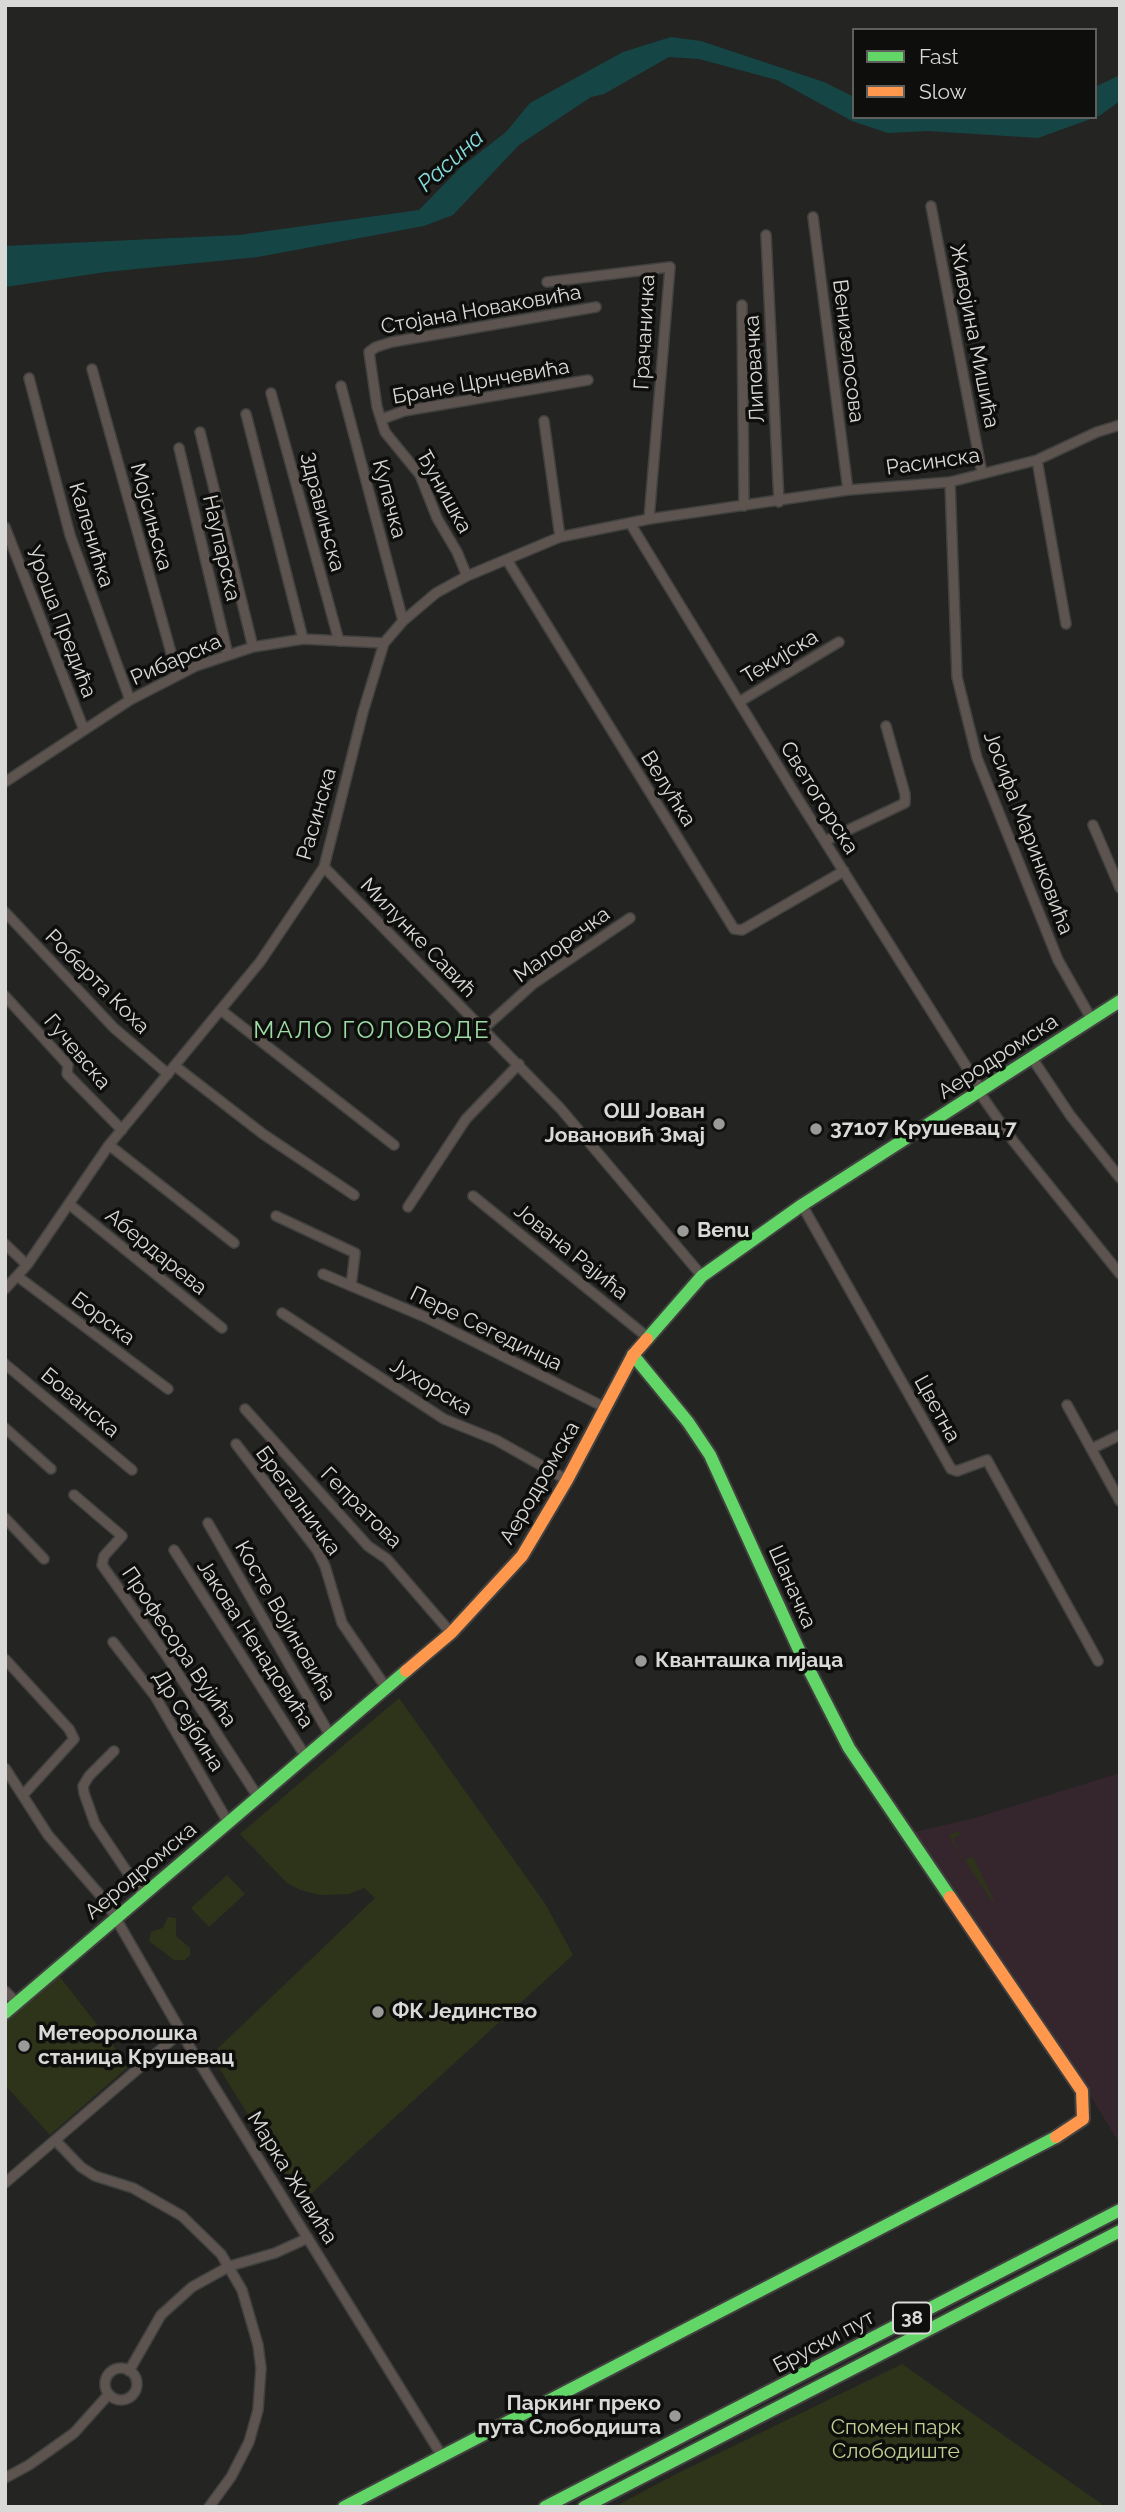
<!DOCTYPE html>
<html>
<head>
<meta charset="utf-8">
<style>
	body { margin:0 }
	#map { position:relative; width:1125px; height:2512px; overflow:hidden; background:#242423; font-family:Raleway,sans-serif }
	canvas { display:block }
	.frame { position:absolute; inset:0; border:7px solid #d9d9d7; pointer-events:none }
	.legend { position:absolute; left:852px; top:28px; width:245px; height:91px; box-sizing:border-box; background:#0e0e0c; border:2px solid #5f5f5d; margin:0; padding:9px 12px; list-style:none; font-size:21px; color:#d9d9d7 }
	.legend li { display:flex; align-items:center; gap:14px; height:35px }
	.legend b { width:35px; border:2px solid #5f5f5d }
</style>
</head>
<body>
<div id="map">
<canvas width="1125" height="2512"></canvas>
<div class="frame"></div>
<ul class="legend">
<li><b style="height:9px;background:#63d668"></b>Fast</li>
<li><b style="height:9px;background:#ff974d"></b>Slow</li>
</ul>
</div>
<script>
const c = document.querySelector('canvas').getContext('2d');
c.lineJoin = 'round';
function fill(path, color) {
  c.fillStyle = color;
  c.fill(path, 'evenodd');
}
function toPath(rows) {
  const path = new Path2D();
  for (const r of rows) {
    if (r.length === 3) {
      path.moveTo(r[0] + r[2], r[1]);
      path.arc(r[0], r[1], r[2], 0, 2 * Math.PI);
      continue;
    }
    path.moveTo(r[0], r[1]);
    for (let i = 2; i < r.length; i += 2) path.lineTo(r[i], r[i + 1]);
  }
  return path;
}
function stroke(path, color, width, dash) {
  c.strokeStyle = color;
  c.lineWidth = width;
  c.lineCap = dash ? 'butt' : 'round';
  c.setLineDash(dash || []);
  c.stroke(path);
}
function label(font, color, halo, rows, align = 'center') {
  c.font = font + ' Raleway,sans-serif';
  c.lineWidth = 7;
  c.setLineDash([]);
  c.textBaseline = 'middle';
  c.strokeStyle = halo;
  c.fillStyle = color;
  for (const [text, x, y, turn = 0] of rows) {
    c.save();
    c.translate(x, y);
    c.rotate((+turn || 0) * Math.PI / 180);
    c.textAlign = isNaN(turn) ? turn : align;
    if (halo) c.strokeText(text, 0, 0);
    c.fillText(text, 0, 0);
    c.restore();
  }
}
const industrial = toPath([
	[1120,1773,1120,2144,1049,2029,914,1832,975,1818]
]);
const green = toPath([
	[399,1698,546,1905,573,1955,302,2202,211,2055,375,1898,364,1888,349,1894,320,1895,300,1890,287,1883,240,1834],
	[958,1831,961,1834,953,1839,965,1860,973,1857,994,1901,992,1901,949,1836],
	[227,1875,245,1894,209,1927,191,1908],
	[168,1917,176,1918,176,1936,190,1948,190,1955,185,1960,174,1960,149,1941,151,1932,163,1928],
	[50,1964,129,2066,50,2135,5,2085,5,2011,17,2003],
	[902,2364,1106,2507,614,2507,678,2473]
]);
const water = toPath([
	[671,37,701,41,824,82,854,97,854,117,1095,117,1095,87,1120,75,1120,101,1099,116,1038,138,928,131,888,133,852,121,777,80,699,59,669,57,604,94,591,97,519,145,453,215,424,226,258,257,106,272,5,287,5,246,239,235,419,210,461,167,506,132,530,103,623,52]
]);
const street = toPath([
	[931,206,982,473],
	[813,217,848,490],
	[766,235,779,502],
	[547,282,670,267,649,519],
	[742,305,744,506],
	[92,369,177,674],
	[29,378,70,535,130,700],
	[341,386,403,621],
	[271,393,339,641],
	[246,414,303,639],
	[382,419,404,411,588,380],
	[544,421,560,537],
	[200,432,253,647],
	[179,448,228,655],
	[1037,460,1066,624],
	[950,482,957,677,977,758,1058,960,1092,1020],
	[630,523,795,794,981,1090],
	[5,527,84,730],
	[507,560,734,929,742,930,844,871],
	[467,576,457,552,437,518,420,475,385,432,377,407,369,352,376,347,392,342,596,307],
	[739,702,839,642],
	[5,782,130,700,196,666,253,647,303,639,384,643],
	[1093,825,1120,888],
	[825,841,905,803,905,794,886,726],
	[324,867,560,1108,702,1276],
	[5,912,114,1028,168,1074],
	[5,996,68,1065,67,1074,122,1130],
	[222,1011,394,1145],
	[483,1029,533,984,630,918],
	[1032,1058,1070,1115,1120,1178],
	[175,1066,263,1134,354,1195],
	[979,1092,1014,1142,1120,1274],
	[109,1145,234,1243],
	[473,1196,646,1336],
	[69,1204,222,1328],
	[802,1205,951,1469,957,1471,987,1460,1098,1661],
	[408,1207,466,1119,519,1064],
	[276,1216,355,1253,351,1286],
	[5,1244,27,1265],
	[323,1274,425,1317,604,1407],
	[17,1276,168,1389],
	[5,1289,27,1265,109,1145,260,962,324,867,363,712,384,643,403,621,436,593,467,576,560,537,649,519,848,490,950,482,1037,460,1097,432,1120,425],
	[282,1313,444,1419,496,1440,567,1480],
	[5,1364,132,1470],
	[1067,1405,1120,1501],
	[245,1409,368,1546,387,1559,451,1633],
	[5,1428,51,1469],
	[236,1444,317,1550,325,1566,342,1623,387,1689],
	[1091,1449,1120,1435],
	[74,1495,122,1536,104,1556,102,1565,166,1655,258,1797],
	[5,1518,44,1559],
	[208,1523,331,1737],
	[174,1550,306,1757],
	[113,1642,155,1696,228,1822],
	[5,1659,69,1729,74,1739,23,1795],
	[114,1751,89,1776,83,1786,84,1793,95,1824,142,1894],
	[5,1768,48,1835,107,1903,191,2049,442,2456],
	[5,1991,17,2003],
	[55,2140,81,2167,95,2176,133,2188,182,2216,221,2254,242,2290,258,2345,261,2368,258,2410,249,2442,231,2477,209,2507],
	[5,2183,181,2032],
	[121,2384,16],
	[129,2371,161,2315,192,2287,230,2266,275,2253,308,2238],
	[5,2478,29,2465,74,2433,109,2394]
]);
const fast = toPath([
	[647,1339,702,1276,802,1205,1120,1001],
	[633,1355,688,1422,710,1455,799,1650,849,1748,950,1897],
	[5,2013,406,1671],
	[344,2507,1056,2137],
	[545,2507,1120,2210],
	[584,2507,1120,2231]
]);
const slow = toPath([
	[406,1671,451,1633,522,1556,567,1480,633,1355,647,1339],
	[950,1897,1082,2091,1083,2119,1056,2137]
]);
const markers = [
	[719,1124,7,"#9a9a98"],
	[816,1129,7,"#9a9a98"],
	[683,1231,7,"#9a9a98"],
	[641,1661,7,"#9a9a98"],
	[378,2012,7,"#9a9a98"],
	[24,2046,7,"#9a9a98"],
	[675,2416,7,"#9a9a98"]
];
const shields = [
	[912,2318,38]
];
const shieldNames = [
	["38",912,2318]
];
const streetNames = [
	["Стојана Новаковића",481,310,-10],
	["Грачаничка",645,332,-87],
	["Живојина Мишића",974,336,79],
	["Венизелосова",848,351,83],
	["Липовачка",755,369,-93],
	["Бране Црнчевића",481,382,-10],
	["Расинска",933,462,-8],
	["Ђунишка",444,492,61],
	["Купачка",389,499,75],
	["Здравињска",322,512,75],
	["Мојсињска",151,517,75],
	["Каленићка",91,535,73],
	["Наупарска",221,548,77],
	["Уроша Предића",61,622,69],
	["Текијска",780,657,-31],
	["Рибарска",176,660,-24],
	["Велућка",668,789,58],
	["Светогорска",819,798,58],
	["Расинска",317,814,-74],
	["Јосифа Маринковића",1028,833,69],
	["Милунке Савић",418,938,46],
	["Малоречка",562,945,-36],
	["Роберта Коха",97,982,45],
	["Гучевска",77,1052,50],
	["Аеродромска",998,1057,-33],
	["Абердарева",156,1252,39],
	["Јована Рајића",571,1252,39],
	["Борска",103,1319,37],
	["Пере Сегединца",486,1329,26],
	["Јухорска",431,1387,31],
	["Бованска",80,1403,40],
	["Цветна",937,1409,61],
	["Аеродромска",540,1483,-60],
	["Брегалничка",298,1501,54],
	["Гепратова",361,1508,45],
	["Шаначка",792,1587,66],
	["Косте Војиновића",285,1621,60],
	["Јакова Ненадовића",255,1644,57],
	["Професора Вујића",179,1647,56],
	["Др Сејбина",188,1721,58],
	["Аеродромска",141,1871,-40],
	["Марка Живића",292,2178,58],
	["Бруски пут",824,2342,-28]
];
const poiNames = [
	["ОШ Јован",705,1112,"right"],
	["Јовановић Змај",705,1136,"right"],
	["37107 Крушевац 7",830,1129],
	["Benu",697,1231],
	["Кванташка пијаца",655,1661],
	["ФК Јединство",392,2012],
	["Метеоролошка",38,2034],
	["станица Крушевац",38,2058],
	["Паркинг преко",661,2404,"right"],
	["пута Слободишта",661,2428,"right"]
];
const parkNames = [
	["Спомен парк",896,2428],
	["Слободиште",896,2452]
];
const waterNames = [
	["Расина",451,161,-42]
];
const quarterNames = [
	["МАЛО ГОЛОВОДЕ",372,1031]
];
fill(industrial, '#35262d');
fill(green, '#2e341a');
fill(water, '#164546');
stroke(street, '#414140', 12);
stroke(fast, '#414140', 16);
stroke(slow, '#414140', 16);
stroke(street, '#5d544f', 9);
stroke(fast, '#63d668', 12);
stroke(slow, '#ff974d', 12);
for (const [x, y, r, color] of markers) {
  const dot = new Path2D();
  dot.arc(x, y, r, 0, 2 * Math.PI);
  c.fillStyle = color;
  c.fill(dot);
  stroke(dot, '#0e0e0c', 2.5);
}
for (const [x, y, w] of shields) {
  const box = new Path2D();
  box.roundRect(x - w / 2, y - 15.5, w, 31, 5);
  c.fillStyle = '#0e0e0c';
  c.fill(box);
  stroke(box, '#d9d9d7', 2);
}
label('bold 19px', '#d9d9d7', null, shieldNames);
label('21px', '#d9d9d7', '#0e0e0c', streetNames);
label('bold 21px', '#d9d9d7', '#0e0e0c', poiNames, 'left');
label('21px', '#c0d093', '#0e0e0c', parkNames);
label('italic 23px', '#86dbdd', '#0e0e0c', waterNames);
c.letterSpacing = '2px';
label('24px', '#9ddca5', '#0e0e0c', quarterNames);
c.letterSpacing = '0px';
</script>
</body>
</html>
